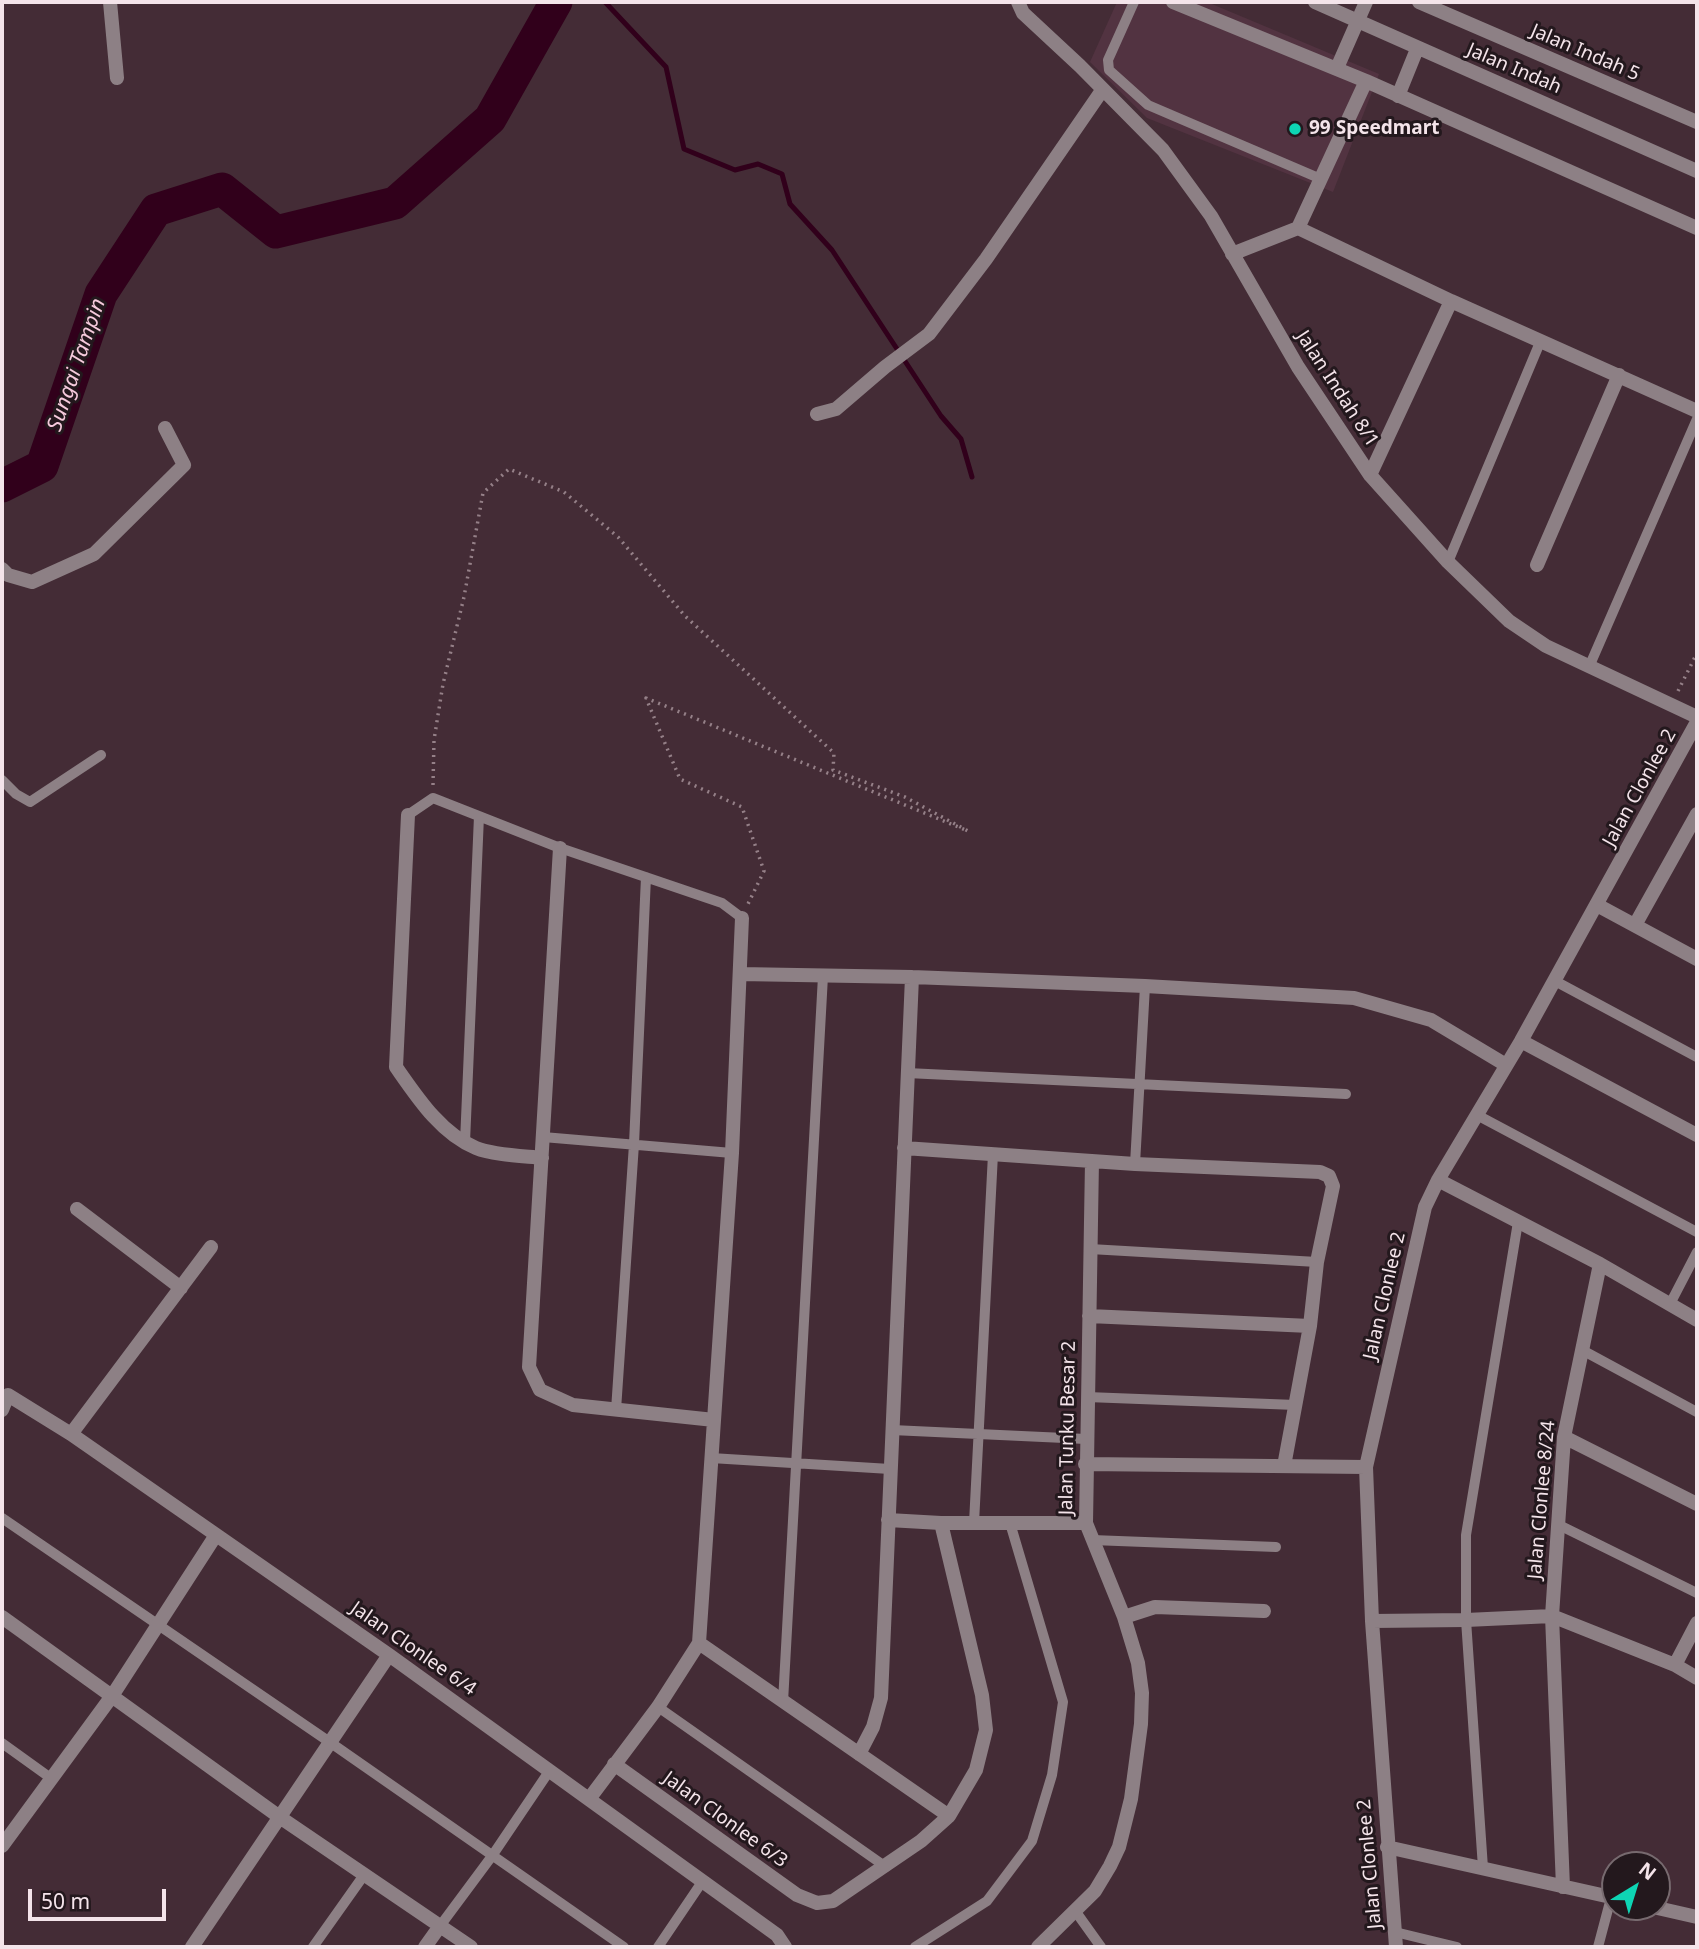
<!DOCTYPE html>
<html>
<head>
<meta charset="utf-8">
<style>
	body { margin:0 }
	#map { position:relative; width:1699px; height:1949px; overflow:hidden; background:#442c36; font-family:"Noto Sans",sans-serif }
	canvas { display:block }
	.frame { position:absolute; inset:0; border:4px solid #f4e4ea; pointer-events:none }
	.north { position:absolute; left:1601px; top:1851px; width:70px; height:70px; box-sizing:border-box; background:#23181d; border:2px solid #776a6f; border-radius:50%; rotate:38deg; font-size:19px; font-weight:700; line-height:28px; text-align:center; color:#f4e4ea }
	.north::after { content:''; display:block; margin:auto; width:24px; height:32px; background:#0ed5b4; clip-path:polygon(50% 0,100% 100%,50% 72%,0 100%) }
	.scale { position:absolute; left:28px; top:1889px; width:138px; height:32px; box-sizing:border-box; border:4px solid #f4e4ea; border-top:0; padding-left:9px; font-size:21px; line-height:24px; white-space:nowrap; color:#f4e4ea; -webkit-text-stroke:5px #23181d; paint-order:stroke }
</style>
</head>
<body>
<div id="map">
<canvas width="1699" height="1949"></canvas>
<div class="frame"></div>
<div class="north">N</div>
<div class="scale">50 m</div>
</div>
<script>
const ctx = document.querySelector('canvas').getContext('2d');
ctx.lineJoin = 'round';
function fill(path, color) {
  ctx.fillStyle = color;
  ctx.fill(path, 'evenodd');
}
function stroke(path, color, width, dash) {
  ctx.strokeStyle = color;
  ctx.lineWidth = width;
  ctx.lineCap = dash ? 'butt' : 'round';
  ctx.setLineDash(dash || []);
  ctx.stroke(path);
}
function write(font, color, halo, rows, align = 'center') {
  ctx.font = font + ' "Noto Sans",sans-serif';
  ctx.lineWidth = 6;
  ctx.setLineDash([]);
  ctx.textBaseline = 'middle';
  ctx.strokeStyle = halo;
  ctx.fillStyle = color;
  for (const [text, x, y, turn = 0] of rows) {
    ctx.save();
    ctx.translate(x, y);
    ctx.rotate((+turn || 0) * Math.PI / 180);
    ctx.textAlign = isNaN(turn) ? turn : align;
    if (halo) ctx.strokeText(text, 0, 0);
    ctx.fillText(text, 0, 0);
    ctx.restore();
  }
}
fill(new Path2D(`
	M1117,2H1207L1379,74L1333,192L1147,118L1090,62Z`), '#523341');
stroke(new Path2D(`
	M605,2L666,67L684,149L735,170L758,164L782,174L790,204L832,250L941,416L961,439L972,477`), '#31001b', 5);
stroke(new Path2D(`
	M2,486L42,466L101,294L156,210L222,189L276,232L395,203L490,119L556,2`), '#31001b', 33);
stroke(new Path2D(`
	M1678,691L1697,653
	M433,785L434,740L443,684L464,597L483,493L509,469L564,492L618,537L685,616L834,753L833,770L905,797L968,831L646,698L680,779L742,807L764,871L747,906`), '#958088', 3.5, [2, 5]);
stroke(new Path2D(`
	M1134,2L1108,60L1109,70L1148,105L1321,179
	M1448,562L1541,340
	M1589,667L1697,419
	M2,780L16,794L30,802L101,755
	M408,815L433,798L560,848L722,903L742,918
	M1555,981L1697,1057
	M907,1073L1346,1094
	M1477,1115L1697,1232
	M543,1137L732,1153
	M465,1142L479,816
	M1135,1164L1145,986
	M1090,1249L1317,1262
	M1670,1304L1697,1252
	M1582,1350L1697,1412
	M1087,1397L1296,1405
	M616,1410L634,1144L646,877
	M892,1430L1086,1439
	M711,1458L890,1469
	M2,1518L331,1743L624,1947
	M974,1523L993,1154
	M1557,1524L1697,1593
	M1092,1540L1276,1547
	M783,1702L823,976
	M658,1707L886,1867
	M2,1743L52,1779
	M1483,1868L1466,1620V1535L1518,1222
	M1076,1912L1101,1947
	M440,1926L492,1856L550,1770
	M1395,1932L1457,1947
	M313,1947L364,1875
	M658,1947L702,1882
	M915,1947L987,1901L1032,1841L1052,1775L1063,1702L1010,1523
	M1598,1947L1611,1898`), '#8d8085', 10);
stroke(new Path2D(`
	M110,2L117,78
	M1018,2L1023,13L1080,66L1163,150L1211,216L1298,367L1370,475L1448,562L1509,621L1546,646L1697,717
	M1173,2L1366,81L1298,228L1232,254
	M1315,2L1697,171
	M1419,2L1697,122
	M1337,68L1366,2
	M1366,81L1697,228
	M1398,96L1417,49
	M1298,228L1451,301L1697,411
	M817,414L836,409L885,367L929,334L986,259L1103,89
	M1370,475L1451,301
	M1537,565L1619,375
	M2,569L8,575L32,582L94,554L184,465L165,428
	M408,815L396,1067C417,1097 441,1134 476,1148C493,1155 523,1156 542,1158
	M560,848L529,1367L540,1390L573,1405L714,1420
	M1597,905L1697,959
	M1635,925L1697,814
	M740,974L912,977L1145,986L1354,998L1431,1020L1506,1065
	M1521,1041L1697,1135
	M904,1148L1135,1164L1320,1172L1329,1176L1333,1186L1317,1262L1310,1326L1284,1466
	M1438,1180L1600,1264L1697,1320
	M77,1209L181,1288
	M1089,1316L1310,1326
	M2,1410L8,1395L71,1434L389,1655L777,1935L785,1947
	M71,1434L211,1247
	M1564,1437L1697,1504
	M1085,1464L1366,1467
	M888,1520L941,1523L982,1695L986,1730L976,1770L949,1816
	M941,1523H1086
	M2,1617L281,1818L471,1947
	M1124,1617L1155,1607L1264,1611
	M1372,1621L1466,1620L1552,1616L1564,1437L1600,1264
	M1675,1665L1697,1623
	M859,1754L873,1727L881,1698L912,977
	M614,1764L797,1895L817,1903L833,1901L921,1841L949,1816L699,1643
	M589,1799L658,1707L699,1643L732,1153L742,918
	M2,1846L112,1696L216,1535
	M1387,1847L1615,1898
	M1563,1887L1552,1616L1675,1665L1697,1678
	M1653,1907L1697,1917
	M192,1947L389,1655
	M425,1947L440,1926
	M1038,1947L1095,1891L1110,1866L1119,1847L1131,1799L1141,1724L1142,1693L1138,1663L1124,1617L1086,1523L1092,1161
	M1396,1947L1372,1621L1366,1467L1425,1207L1438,1180L1521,1041L1697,722`), '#8d8085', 14);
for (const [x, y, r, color] of [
	[1295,129,7,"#0ed5b4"]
]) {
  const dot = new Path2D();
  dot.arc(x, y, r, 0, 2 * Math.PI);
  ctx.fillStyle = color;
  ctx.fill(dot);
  stroke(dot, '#23181d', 2.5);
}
write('19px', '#f4e4ea', '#23181d', [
	["Jalan Indah 5",1585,53,23],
	["Jalan Indah",1514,69,23],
	["Jalan Indah 8/1",1337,389,57],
	["Jalan Clonlee 2",1640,788,-61],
	["Jalan Clonlee 2",1385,1296,-77],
	["Jalan Tunku Besar 2",1068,1428,-89],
	["Jalan Clonlee 8/24",1542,1500,-85],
	["Jalan Clonlee 6/4",413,1649,35],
	["Jalan Clonlee 6/3",725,1820,36],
	["Jalan Clonlee 2",1370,1864,-95]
]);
write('bold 19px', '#f4e4ea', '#23181d', [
	["99 Speedmart",1309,129]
], 'left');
write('italic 21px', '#f5cadc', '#23181d', [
	["Sungai Tampin",77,365,-71]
]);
</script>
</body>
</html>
